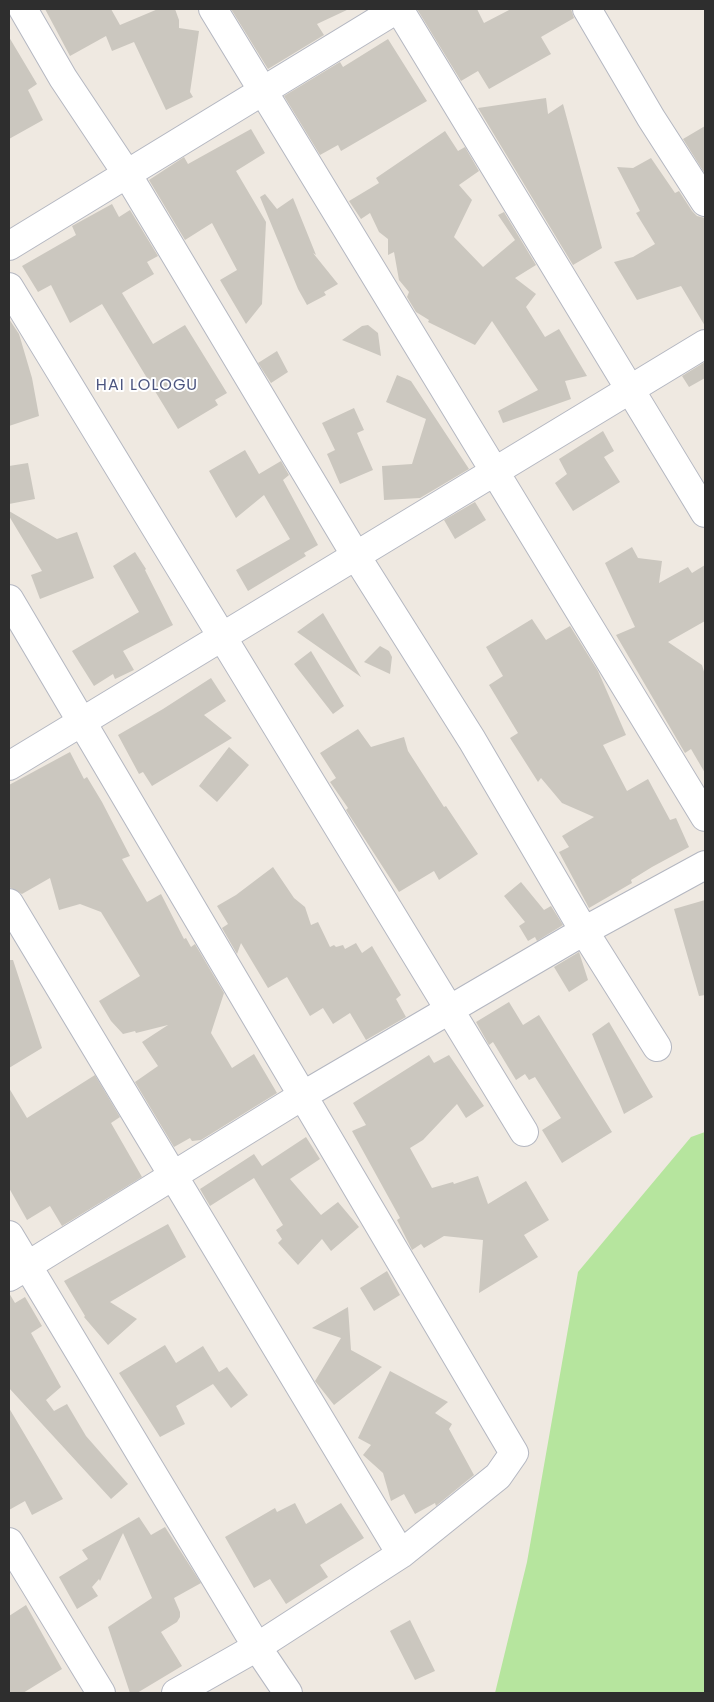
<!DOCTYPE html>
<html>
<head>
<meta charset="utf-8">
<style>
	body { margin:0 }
	#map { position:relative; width:714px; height:1702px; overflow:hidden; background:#efe9e1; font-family:Poppins,sans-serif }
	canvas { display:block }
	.frame { position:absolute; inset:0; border:10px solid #2e2e2e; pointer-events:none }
</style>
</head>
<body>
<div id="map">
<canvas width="714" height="1702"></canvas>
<div class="frame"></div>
</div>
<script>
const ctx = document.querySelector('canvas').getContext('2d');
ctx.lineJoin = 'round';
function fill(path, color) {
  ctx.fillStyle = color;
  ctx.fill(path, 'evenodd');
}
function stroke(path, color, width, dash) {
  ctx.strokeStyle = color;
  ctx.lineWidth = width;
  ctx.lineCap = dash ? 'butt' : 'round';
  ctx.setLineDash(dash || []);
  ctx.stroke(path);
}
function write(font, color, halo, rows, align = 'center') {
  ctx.font = font + ' Poppins,sans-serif';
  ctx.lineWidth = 4;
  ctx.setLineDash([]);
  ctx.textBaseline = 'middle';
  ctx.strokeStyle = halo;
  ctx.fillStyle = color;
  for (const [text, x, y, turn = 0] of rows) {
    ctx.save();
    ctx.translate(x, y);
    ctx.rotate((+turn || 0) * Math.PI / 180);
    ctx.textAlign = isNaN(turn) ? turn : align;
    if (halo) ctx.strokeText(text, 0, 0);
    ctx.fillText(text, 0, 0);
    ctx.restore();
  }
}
fill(new Path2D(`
	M705,1132V1693H495L527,1562L578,1272L691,1137Z`), '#b6e59e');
fill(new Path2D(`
	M45,9H111L120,25L158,9H175L179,20V28L199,31L190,92L193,97L166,110L134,42L112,51L106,36L70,56Z
	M231,9H349L317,24L324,35L268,69Z
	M417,9H477L484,23L511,9H571L574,18L541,37L551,54L489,89L478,71L461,81Z
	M9,37L37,84L28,90L43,120L9,139Z
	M388,39L427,101L341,151L338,145L320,155L284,96L340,62L343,67Z
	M546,98L548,114L563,104L602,248L573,265L478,108Z
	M705,126V174L683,139Z
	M251,129L265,153L236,171L266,222L262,304L246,324L220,280L237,270L212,223L185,240L149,180L184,157L188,164Z
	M445,131L458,151L465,147L479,171L459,185L472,200L454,237L483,267L515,240L498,215L504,212L536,265L515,278L536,294L526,307L545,337L559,329L587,376L565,381L571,399L503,423L498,411L538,390L492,321L475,345L428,322L429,320L416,312L407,297L409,292L399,280L394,252L388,255V239L379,232L370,213L361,219L349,201L379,183L376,178Z
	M651,158L675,193L679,191L692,211L697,216L705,218V326L681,286L637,300L614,262L633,257L655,244L636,213L640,211L617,167L633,168Z
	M265,194L277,209L293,198L316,255L313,253L338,284L324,292L326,295L307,305L298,289L260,197Z
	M112,204L119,217L130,210L158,256L147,262L154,274L122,293L153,344L185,325L227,393L215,400L218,405L178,429L102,304L70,323L51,285L38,292L22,266L76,235L72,226Z
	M9,319L19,334L32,378L39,416L9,426Z
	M368,325L378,333L381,356L342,340L362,326Z
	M277,351L288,372L271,383L258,363Z
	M705,362V378L689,387L682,376Z
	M397,375L411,381L469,469L420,498L384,500L382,466L412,464L426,419L386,402Z
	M354,408L364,430L357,433L373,470L340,484L327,454L335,450L322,423Z
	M603,431L614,451L604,457L620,482L573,511L555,483L567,474L559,459Z
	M245,450L259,474L281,461L289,475L283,480L318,545L304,553L306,556L248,591L236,570L290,539L264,495L236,518L209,471Z
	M28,463L35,499L9,504V466Z
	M475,502L486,520L455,539L444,520Z
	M9,511L57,539L77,532L94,578L40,599L31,575L42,571L9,516Z
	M632,547L638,558L662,561L659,583L688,567L692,573L705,565V621L668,642L702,665L705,675V773L691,749L685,753L616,635L635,627L605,563Z
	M135,552L146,569L145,570L173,625L123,651L134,670L115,679L113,674L94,686L72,651L139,612L113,566Z
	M323,613L361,677L297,632Z
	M532,619L546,640L570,626L598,671L626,735L603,745L627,791L648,779L670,820L676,818L689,847L652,867L631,880L632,883L589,908L559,852L569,847L562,836L594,817L562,803L541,778L538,782L510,738L518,733L489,685L503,676L486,647Z
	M380,646L389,651L392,657L390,674L364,662Z
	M311,651L344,706L333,714L294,664Z
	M211,678L226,701L204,715L232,738L152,786L143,772L139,774L118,735L163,709Z
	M358,729L371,747L404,737L408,751L444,807L446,806L478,854L439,880L434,871L399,892L346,810L348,808L330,782L336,778L320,753Z
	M229,747L249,765L217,802L199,786Z
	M70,752L84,779L87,777L102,802L130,856L122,859L147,902L161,894L184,939L186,938L191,947L195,944L224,993L211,1033L232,1068L254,1054L277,1093L201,1140L192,1141L190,1138L174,1147L135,1082L158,1066L142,1042L168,1025L136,1033L135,1031L123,1034L111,1021L99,1001L140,976L101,912L80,904L59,910L50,878L22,894L9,887V785Z
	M273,867L294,898L305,907L311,925L318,922L330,947L334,945L336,947L343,945L345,949L356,943L362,953L372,946L401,995L396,999L406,1017L366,1040L350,1013L333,1024L323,1008L310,1016L287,977L268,988L241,943L237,954L222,928L228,924L217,906L236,895Z
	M521,882L544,910L551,906L563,925L537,941L535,937L528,941L519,926L525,922L504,896Z
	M705,900V995L699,996L674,909Z
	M579,952L588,980L569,992L554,967Z
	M9,960H13L42,1048L9,1068Z
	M509,1002L523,1025L539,1015L612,1132L562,1163L542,1130L561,1118L535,1077L529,1080L525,1074L516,1080L493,1042L489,1045L476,1022Z
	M609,1022L653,1097L624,1114L592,1034Z
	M429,1055L434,1063L449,1055L484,1106L466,1118L457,1104L423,1140L410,1148L432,1188L453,1182L454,1184L478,1176L488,1204L526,1181L549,1220L524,1235L538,1257L479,1293L483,1240L444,1236L424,1248L421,1244L412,1250L397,1220L400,1218L352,1131L366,1125L353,1103Z
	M95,1075L120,1117L111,1123L142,1177L62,1226L50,1206L27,1220L9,1188V1088L27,1118Z
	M306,1137L320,1159L290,1179L321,1215L338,1202L359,1227L331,1251L322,1239L298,1265L278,1243L282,1239L276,1230L283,1225L254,1178L210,1206L200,1189L254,1154L262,1166Z
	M168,1224L186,1257L110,1302L137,1319L108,1345L84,1317L85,1316L64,1281Z
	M387,1271L400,1295L374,1311L360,1288Z
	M9,1293L15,1303L25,1297L42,1326L31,1333L61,1387L46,1400L54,1411L67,1404L86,1436L128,1484L111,1499L9,1388Z
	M348,1307L351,1350L382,1367L334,1405L315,1381L341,1338L312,1328Z
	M165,1345L176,1363L203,1346L219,1372L227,1367L248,1395L231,1408L213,1384L176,1406L185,1424L160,1437L119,1373Z
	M390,1371L448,1402L435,1413L452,1424L449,1429L474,1475L436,1506L435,1503L415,1514L404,1494L391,1501L383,1473L363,1455L371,1445L358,1438Z
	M9,1408L63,1499L32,1515L25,1501L9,1510Z
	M295,1503L306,1524L341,1503L364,1538L320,1565L328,1577L286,1604L270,1579L254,1588L225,1537L275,1508L277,1512Z
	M139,1517L151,1535L165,1527L201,1583L174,1598L180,1612V1617L177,1622L161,1632L182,1666L137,1693H130L108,1627L152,1598L123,1533L100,1581L99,1579L92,1587L98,1596L77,1609L59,1577L88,1559L82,1550Z
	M26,1605L62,1669L23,1693H9V1616Z
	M410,1620L435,1671L415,1680L390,1631Z`), '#cbc7bf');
const minor = new Path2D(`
	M23,9L63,78L127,174L356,556L472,740L584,931L657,1047
	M213,9L705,817
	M399,9L705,513
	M587,9L651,118L705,202
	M9,246L397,9
	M9,287L524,1132
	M9,599L514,1453L498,1476L401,1554L257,1647L176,1693
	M9,766L705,344
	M9,903L401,1554
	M9,1235L257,1647L288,1693
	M9,1277L302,1096L584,931L705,865
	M9,1542L101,1693`);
stroke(minor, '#b4b7c1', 30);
stroke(minor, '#fff', 28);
ctx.letterSpacing = '1px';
write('16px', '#4d5680', '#fff', [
	["HAI LOLOGU",147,386]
]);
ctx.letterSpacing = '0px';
</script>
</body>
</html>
